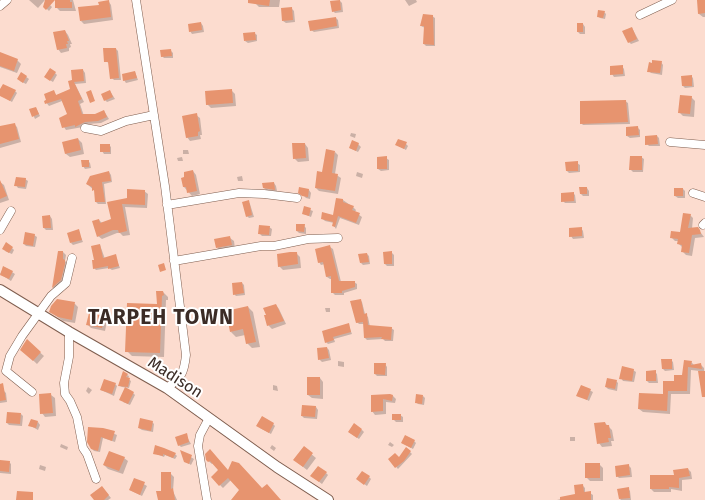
<!DOCTYPE html>
<html>
<head>
<meta charset="utf-8">
<style>
	body { margin:0 }
	canvas { display:block; background:#fcdccf }
</style>
</head>
<body>
<canvas width="705" height="500"></canvas>
<script>
const ctx = document.querySelector('canvas').getContext('2d');
ctx.lineJoin = 'round';
function fill(path, color) {
  ctx.fillStyle = color;
  ctx.fill(path, 'evenodd');
}
function stroke(path, color, width, dash) {
  ctx.strokeStyle = color;
  ctx.lineWidth = width;
  ctx.lineCap = dash ? 'butt' : 'round';
  ctx.setLineDash(dash || []);
  ctx.stroke(path);
}
function write(font, color, halo, rows, align = 'center') {
  ctx.font = font + ' "Fira Sans",sans-serif';
  ctx.lineWidth = 4;
  ctx.setLineDash([]);
  ctx.textBaseline = 'middle';
  ctx.strokeStyle = halo;
  ctx.fillStyle = color;
  for (const [text, x, y, turn = 0] of rows) {
    ctx.save();
    ctx.translate(x, y);
    ctx.rotate((+turn || 0) * Math.PI / 180);
    ctx.textAlign = isNaN(turn) ? turn : align;
    if (halo) ctx.strokeText(text, 0, 0);
    ctx.fillText(text, 0, 0);
    ctx.restore();
  }
}
fill(new Path2D(`
	M29,0H45L38,8Z
	M56,0H73L76,11H60L57,8Z
	M256,0H280L279,7H259L256,4Z
	M405,0H416L417,2L409,6Z
	M698,0H705V17H703L699,14Z
	M46,1L52,7L49,11L45,7Z
	M340,1L342,3L343,12L335,13L333,11Z
	M109,2L111,5L113,20L84,24L81,21L100,6Z
	M292,9L294,11L295,22L286,23L283,21Z
	M604,12L606,14L605,19L600,18L598,16Z
	M432,16L435,18V46H426L424,44L425,28L421,26Z
	M336,18L338,20L339,28L314,32L311,30Z
	M201,23L203,26L204,32L192,34L190,31Z
	M583,24L585,27V34H580L578,32Z
	M632,28L639,41L631,44L629,42Z
	M65,31L68,35L72,44H70L71,47L69,48V51L61,53L58,49Z
	M254,33L257,35V41L248,43L245,41Z
	M116,49L118,51L121,80H114L112,78L109,63L105,61Z
	M171,51L173,53V58H164L162,56Z
	M0,54L17,60L21,64L17,73L0,67Z
	M661,62L663,65L662,75L651,73L649,71Z
	M622,66L624,69L625,76L614,77L612,74Z
	M83,70L85,73L86,83L75,84L84,102L80,104L84,116L96,115L104,111L109,119L101,123L88,124L83,127L66,130L64,127L69,114L62,101L49,106L45,101L53,91L57,96L71,89L70,82Z
	M135,72L138,80L126,83L124,80Z
	M21,73L29,79L26,84L20,81Z
	M55,73L57,75L53,82L48,79Z
	M691,76L693,78L694,87L685,88L683,86Z
	M231,90L235,94L236,106L211,108L207,104Z
	M15,91L17,93L12,102L0,95V92Z
	M110,91L115,99L107,102L105,100Z
	M691,97L695,101L694,117L683,116L680,113Z
	M625,101L628,103L630,124L583,125L581,123Z
	M36,108L40,116L35,119L31,110Z
	M196,115L200,118L202,135H200L201,139L190,141L187,137Z
	M14,124L17,127L21,142L0,148V128Z
	M638,128L640,130V137L630,138L627,136Z
	M351,133L356,134L355,138L350,136Z
	M657,136L659,138L660,146H649L647,144Z
	M78,139L82,143L84,154L70,157L66,154L63,143Z
	M305,144L308,148L309,161L298,162L294,158Z
	M358,144L361,147L358,152L350,148Z
	M406,144L408,146L406,150L397,145Z
	M109,145L111,147V154H104L102,151Z
	M183,150H188L189,154H183Z
	M335,152L338,155L335,174L341,178L338,194L319,191L316,188Z
	M182,157L183,161H178L177,158Z
	M641,157L644,159L643,172H633L631,170Z
	M386,158L389,160V170L381,171L378,169Z
	M88,161L90,163L91,168L85,169L83,166Z
	M577,163L580,165V172L569,173L567,171Z
	M193,171L196,175L200,194L192,196L184,187Z
	M109,172L111,175L112,182L104,184L106,204H98L96,202V192L87,184Z
	M357,172L363,174L362,178L356,176Z
	M242,176L243,181H238L237,177Z
	M25,179L28,181L26,189L18,188L16,185Z
	M0,182L4,185L9,200L0,203Z
	M274,183L276,186L277,191L266,190L264,188Z
	M587,188L589,191V196H583L581,194Z
	M683,189L685,191V198H678L675,196Z
	M309,190L311,193L310,199L306,198L300,192Z
	M144,191L148,194L147,208L125,207L130,235L123,236L120,233H117L102,239L98,236L99,220L102,223L112,220L108,203L128,199Z
	M573,193L575,195L576,203H565L563,201Z
	M343,200L353,207L356,210L355,212L362,217L359,225L340,218L336,229L334,226V223L325,221L322,218L334,216Z
	M248,201L250,204L254,217L249,218L247,216Z
	M305,208L313,211L311,217L304,214Z
	M690,215L693,218L692,229H698L704,237L695,238L692,256L686,255L682,251L683,248L679,244V241H675L672,238L681,234Z
	M50,216L52,219L53,230H46L44,228Z
	M304,226L306,228V234L299,233L297,231Z
	M269,227L272,229L271,236H262L260,234Z
	M581,228L583,231L584,238L573,239L571,236Z
	M78,231L83,242L73,245L71,243Z
	M34,235L37,237L35,247L26,246L24,244Z
	M230,238L234,241L235,249L220,251L217,248Z
	M100,245L105,259L115,256L120,268L112,270L109,268L96,270L94,268Z
	M330,247L333,249L341,282H354L357,284V289L344,293V295H335L332,292V279H330L327,277L325,264L321,265L319,262Z
	M12,248L14,250L12,254L5,251Z
	M59,252H63L66,255L65,261L68,264L64,283L55,290L53,288Z
	M296,253L300,257L301,268L283,270L279,266Z
	M392,253L394,255V266H387L385,264Z
	M367,254L369,256L370,264L363,265L361,263Z
	M4,267L15,274L11,281L0,274Z
	M242,283L244,285L245,295L236,296L234,294Z
	M163,292L168,297V300H166L164,357L132,356L127,351L159,305Z
	M57,300L75,304L78,307L75,323L63,321L51,312Z
	M360,300L362,302L365,314L368,317L370,327L391,328L394,330L393,341H385L383,339L367,340L365,338L364,324H359L357,322Z
	M276,305L279,309L286,324L272,329L269,326L265,316Z
	M248,307L253,312L260,347L252,348L247,343L245,335L236,337L231,332Z
	M325,308H330V312H326Z
	M104,317L107,321L105,331L91,328L88,325Z
	M348,324L352,334L334,339L335,342L328,344L326,342Z
	M27,341L44,356L37,364L22,350Z
	M327,348L329,350L331,360L322,362L319,359Z
	M671,360L673,362L674,370L665,371L663,369Z
	M338,361L344,362V367L338,366Z
	M685,361L691,362L695,366L701,365L704,368L705,389L700,371L691,370L690,394H671L670,414L643,412L639,409L664,395L675,382L683,376Z
	M385,364L387,367V376H377L375,374Z
	M633,370L636,372L634,382L623,381L621,378Z
	M655,372L657,374L658,383H649L647,381Z
	M127,375L129,376L128,379L131,381L129,388L122,387L120,386Z
	M320,378L323,382V399L312,398L308,395Z
	M616,381L618,383L617,391L608,389L606,387Z
	M115,384L117,386L114,396L101,390Z
	M273,385L277,386L278,391L273,390Z
	M581,386L593,392L589,401L578,395Z
	M88,387L92,390L89,394L86,391Z
	M3,390L6,393L7,402L0,403V391Z
	M133,393L135,395L130,405L123,402Z
	M51,395L55,398L56,416L45,417L42,413Z
	M372,396H393L396,399L395,403L386,402V414L375,415L372,411Z
	M423,396L425,398L424,405L418,404L416,402Z
	M316,407L318,410L317,419L304,418L302,416Z
	M21,414L23,416L22,426L9,425L7,423Z
	M400,415L403,417V422H396L394,420Z
	M38,422L40,425L38,430L29,425Z
	M152,422L154,424L153,432L142,430L139,428Z
	M605,423L612,430L614,441H611L612,446L602,447L599,443Z
	M273,424L275,426L271,434L260,428Z
	M103,429L117,435L115,442L103,438L100,452L94,451L92,449Z
	M362,430L364,432L359,439L349,432Z
	M186,435L191,444L181,447L179,445Z
	M570,437H575V441H570Z
	M414,441L416,443L413,449L404,444Z
	M390,442L394,445L392,447L388,445Z
	M61,444L68,447L67,450L60,447Z
	M272,445L276,448L274,451L270,448Z
	M304,448L316,458L307,470L298,463Z
	M182,452L194,459L191,465L185,461Z
	M410,452L412,454L398,469L389,459H399Z
	M154,453L175,454L177,456L175,459L165,455L164,457Z
	M206,454L229,472L280,500H235L240,490L231,480L223,488L220,485V471L213,463L212,464L207,460Z
	M124,458L128,461L123,474L108,469L104,465Z
	M0,462H9L11,464V474L0,473Z
	M599,464L603,468V481H590L586,477Z
	M40,465L46,467L45,471L39,469Z
	M629,466L631,468L632,477L619,478L617,476Z
	M688,469L691,472L692,479L682,480V491L671,489V492H654L651,489Z
	M326,473L328,475L322,484L314,478Z
	M171,474L174,477L173,491L177,500H159Z
	M369,477L371,479L367,486L360,481Z
	M135,479L147,486L142,496L130,490Z
	M583,486L585,488V493H590L593,495V500H557L577,495Z
	M102,487L111,498L108,500H96Z
	M628,489L630,491L631,500H621L620,499Z`), '#0003');
fill(new Path2D(`
	M45,0H55L46,10L43,7Z
	M55,0H70V2H72V8H55Z
	M109,0L111,17L80,21L78,7L99,5L98,2Z
	M248,0H270L269,6L248,3Z
	M340,0L341,10L332,12L330,1Z
	M697,0H705V13L698,14Z
	M292,7L293,20L282,21L281,8Z
	M598,10L605,11L603,18L597,17Z
	M423,14L433,15L434,45L423,44L424,26H420Z
	M336,17L337,26L310,31L308,21Z
	M201,22L202,30L189,32L188,24Z
	M577,23H583V32H577Z
	M632,27L637,39L628,43L622,31Z
	M65,30L69,41H67L68,44H66L67,48L57,50L53,32Z
	M255,32L256,40L244,41L243,33Z
	M103,48H116L119,78L110,79L108,62H104Z
	M171,49L172,56L161,57L160,50Z
	M0,52L18,59L14,71L0,66Z
	M652,60L662,61L660,73L647,72L649,62L652,63Z
	M623,65V74L610,75V66Z
	M50,68L56,72L50,81L44,77Z
	M83,69L84,81L74,82L82,99L78,101L82,114H95L104,110L107,117L98,121L85,122L75,127V125L62,128L59,118L67,114L61,99L45,104L44,101L46,100L44,94L54,90L56,95L70,89L68,81L72,80L71,70Z
	M135,71L137,78L123,81L122,74Z
	M21,72L27,76L23,83L17,79Z
	M692,75V86H682L681,76Z
	M3,84L16,90L10,101L0,96V89Z
	M232,89L233,103L206,105L205,91Z
	M91,90L95,101L90,103L86,92Z
	M110,90L113,97L104,101L101,94Z
	M680,95L692,96L690,114L678,113Z
	M626,100L628,122L580,124V101Z
	M36,107L39,114L32,117L29,109Z
	M197,113L200,131L198,132V136L186,138L182,116Z
	M15,123L19,139L0,144V126Z
	M638,126L639,135L626,136V127Z
	M657,135L658,144L645,145V136Z
	M78,138L81,150L65,154L62,142Z
	M398,139L407,142L404,149L395,145Z
	M352,140L359,143L356,151L349,148Z
	M292,143H305L306,158L293,159Z
	M100,144H110V152H100Z
	M326,149L335,151L332,173L338,174L335,191L315,188L317,171L322,172Z
	M387,156V169H377V157Z
	M630,156H642V170H629Z
	M81,160H89V167H82Z
	M578,161V171H566L565,162Z
	M193,170L197,191L187,193L186,187H183L181,178L184,177V172Z
	M109,171L111,181L102,182L105,202H95L94,190L92,191V187L86,184L90,176Z
	M16,177L26,178L25,187L14,186Z
	M0,180L7,196L0,199Z
	M274,182L275,190L263,188L262,183Z
	M299,187L309,189L308,197L302,196L298,193Z
	M579,187H587V194H580Z
	M674,188H683V196H674Z
	M127,189L145,190V205L122,204L127,231L119,233L118,230H113L97,237L92,221L99,219L100,223L111,219L107,202L127,198Z
	M574,192V201L561,202V193Z
	M336,198L343,199V202L354,206L352,210L360,213L356,223L338,216L335,227L332,226L333,222L321,219L322,212L333,215Z
	M249,200L252,215L246,217L242,202Z
	M304,206L311,208L309,216L302,214Z
	M683,213L691,214L688,228L698,227L700,230L701,234L692,235L689,253L681,252L682,245L677,244L678,239L670,238L671,231L680,232Z
	M50,215L51,228H43L42,216Z
	M296,224H305L304,232L296,231Z
	M259,225L270,226L269,235L258,234Z
	M582,227V236L569,237V228Z
	M79,229L82,240L70,243L67,233Z
	M25,232L35,234L33,246L23,244Z
	M230,236L232,245L216,248L214,239Z
	M6,242L13,247L9,253L2,249Z
	M100,244L103,258L116,254L119,266L108,269V266L93,269L92,260H94L91,246Z
	M330,245L339,281H355V287L342,291V293H331V276L326,277L323,262L318,263L315,249Z
	M58,251H63V259L65,260V264L61,280L52,288Z
	M392,251V264H384L383,252Z
	M290,252H297L298,264L278,267L277,254Z
	M367,253L369,262L360,263L358,254Z
	M164,263L166,270L160,272L158,265Z
	M3,266L13,271L9,279L0,275Z
	M242,282L244,293L233,295L232,283Z
	M156,291H163L164,295L162,296L160,353L125,352L127,303L157,304Z
	M57,299L75,302L72,320L58,317L49,312L51,306Z
	M361,299L364,314L367,313L368,325L392,327L391,340L381,339L382,337L364,338L363,322L356,323L350,301Z
	M276,304L284,321L267,326L264,315H266L263,308Z
	M248,306L256,342L246,344L243,329L230,332L226,311Z
	M89,313L104,316L102,328L86,325Z
	M349,323L351,332L333,337L334,340L325,343L322,331Z
	M27,339L41,352L33,361L20,350Z
	M327,347L329,358L318,360L317,348Z
	M661,359H672V369H662Z
	M684,360L692,361L691,365L701,363L702,369L688,367L687,391H668L667,411L638,409L639,393L663,394V381H674V375H682Z
	M374,363H386L385,375L374,374Z
	M622,366L634,369L632,381L619,379Z
	M656,370V381H646V371Z
	M123,371L128,374L126,377L130,378L128,387L118,386Z
	M698,371H705V397H702Z
	M307,377H320V395H307Z
	M607,378L617,380L615,389L605,387Z
	M104,379L116,383L112,394L100,390Z
	M3,383L6,400L0,401V384Z
	M581,385L591,389L587,400L576,396Z
	M125,387L134,392L128,404L119,400Z
	M51,393L53,413L40,414L39,394Z
	M416,394L423,395L422,404L415,403Z
	M371,395L390,394L393,395L392,401L383,399V411L371,412Z
	M302,405L316,406L315,417L301,416Z
	M7,412L21,413L20,424L6,423Z
	M392,414H401V420H392Z
	M262,416L274,423L269,433L256,426Z
	M140,418L153,421L151,431L138,428Z
	M31,419L38,421L36,428L28,426Z
	M605,422L606,425H609L611,438H608L609,442L597,444L594,423Z
	M354,423L362,429L357,438L348,432Z
	M88,427L103,428L115,431L112,441L101,437L98,451L91,449L87,442Z
	M187,433L189,442L178,446L175,437Z
	M405,435L415,440L411,448L401,443Z
	M155,445L164,448L176,453L173,458L163,454V456L153,454Z
	M304,446L313,453L303,467L293,460Z
	M406,447L411,451L404,461L395,468L388,459L395,453L399,457Z
	M210,449L228,470L232,461L239,463L262,488L267,484L281,500H231L239,490L228,478L219,486L211,477L218,470L210,461L208,462L206,460L205,454Z
	M180,450L192,455L189,464L184,462Z
	M109,451L125,457L119,471L103,465Z
	M0,460L10,461L9,472L0,471Z
	M585,463H600V478H585Z
	M629,464L630,475L616,477L615,466Z
	M318,466L327,472L319,482L310,476Z
	M688,468L690,476L679,478V488L669,487V489H650V475H674L673,470Z
	M362,471L370,476L364,485L356,479Z
	M161,472H171V489L173,488L175,500H158L156,491H161Z
	M134,478L145,482L140,495L129,490Z
	M583,484L584,492L591,491V500H560V497L575,494L574,485Z
	M102,486L109,495L104,500H94L90,495Z
	M629,487L630,498L619,499L617,489Z
	M17,491L33,492V500H16Z`), '#e7946f');
const minor = new Path2D(`
	M136,0L165,186L186,355C184,373 182,377 167,388
	M0,6L7,0
	M640,15L672,0
	M85,128L101,131L126,121L154,115
	M670,142L705,145
	M693,193L705,197
	M167,205L239,193L264,194L297,198
	M703,225L705,223
	M0,230L11,211
	M174,261L261,246H274L308,239L338,238
	M69,332V357L64,383L65,394L70,401L77,417L83,448L87,454L96,479
	M32,392L6,371L10,356L22,336L51,296L66,283L72,258
	M207,500L198,446L200,435L209,418`);
const tertiary = new Path2D(`
	M0,290L69,332L167,388L277,467L328,500`);
stroke(minor, '#7f5e4f', 9);
stroke(tertiary, '#7f5e4f', 12);
stroke(minor, '#fff', 8);
stroke(tertiary, '#fff', 10);
write('16px', '#3b2c26', '#fff', [
	["Madison",175,378,33]
]);
ctx.letterSpacing = '1px';
write('bold 21px', '#3b2c26', '#fff', [
	["TARPEH TOWN",161,318]
]);
ctx.letterSpacing = '0px';
</script>
</body>
</html>
